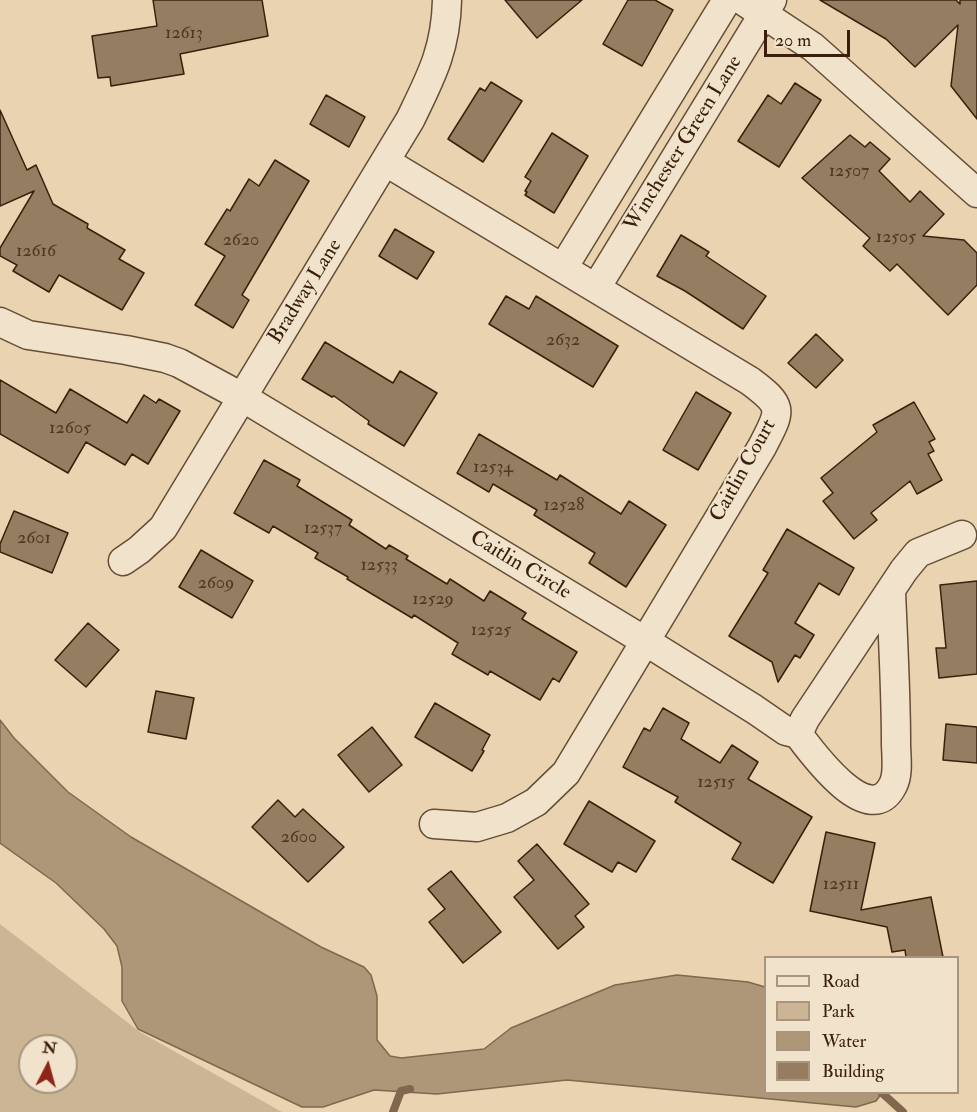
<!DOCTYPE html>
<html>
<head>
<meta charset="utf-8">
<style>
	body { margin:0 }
	#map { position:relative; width:977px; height:1112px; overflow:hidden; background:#e9d3b0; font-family:"IM FELL Double Pica",serif }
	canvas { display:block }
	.legend { position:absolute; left:764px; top:956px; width:195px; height:138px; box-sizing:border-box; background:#f1e2cc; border:2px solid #a8947f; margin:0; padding:8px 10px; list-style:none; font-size:18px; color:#3a200c }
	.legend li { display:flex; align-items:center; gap:12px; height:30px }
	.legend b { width:30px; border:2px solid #a8947f }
	.north { position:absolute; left:18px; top:1034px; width:60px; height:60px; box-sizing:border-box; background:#f1e2cc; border:2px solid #a8947f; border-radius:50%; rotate:6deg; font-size:16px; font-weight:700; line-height:24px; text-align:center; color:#3a200c }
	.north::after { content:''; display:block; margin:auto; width:21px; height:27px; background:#8f2418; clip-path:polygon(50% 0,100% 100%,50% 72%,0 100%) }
	.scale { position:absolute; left:764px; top:30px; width:86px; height:27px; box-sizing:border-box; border:3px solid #3a200c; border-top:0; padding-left:8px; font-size:18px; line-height:21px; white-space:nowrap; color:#3a200c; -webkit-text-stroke:4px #f1e2cc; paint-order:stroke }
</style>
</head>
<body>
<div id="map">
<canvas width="977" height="1112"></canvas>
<ul class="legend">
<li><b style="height:8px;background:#f1e2cc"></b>Road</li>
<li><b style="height:16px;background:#cbb594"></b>Park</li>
<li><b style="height:16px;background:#ae9678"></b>Water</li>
<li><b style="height:16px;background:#957d61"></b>Building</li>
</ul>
<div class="north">N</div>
<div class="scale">20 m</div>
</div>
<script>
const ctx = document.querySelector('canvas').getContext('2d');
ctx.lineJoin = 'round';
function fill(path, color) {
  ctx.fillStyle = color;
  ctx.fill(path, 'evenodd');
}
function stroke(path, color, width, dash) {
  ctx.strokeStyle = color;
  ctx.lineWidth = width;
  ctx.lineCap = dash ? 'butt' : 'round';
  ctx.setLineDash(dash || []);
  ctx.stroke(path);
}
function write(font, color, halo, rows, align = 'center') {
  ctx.font = font + ' "IM FELL Double Pica",serif';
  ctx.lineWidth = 4.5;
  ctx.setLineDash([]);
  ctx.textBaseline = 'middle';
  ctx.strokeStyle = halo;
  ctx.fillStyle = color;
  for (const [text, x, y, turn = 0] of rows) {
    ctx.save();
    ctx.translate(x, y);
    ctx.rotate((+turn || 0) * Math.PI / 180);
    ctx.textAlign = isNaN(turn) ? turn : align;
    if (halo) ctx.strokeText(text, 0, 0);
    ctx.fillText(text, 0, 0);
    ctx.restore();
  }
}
fill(new Path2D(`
	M0,924L140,1032L282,1112H0ZM30,1046H66V1082H30Z`), '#cbb594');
const water = new Path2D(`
	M0,720L14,738L68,792L131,837L321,947L364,967L371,975L377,996V1040L390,1056L401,1058L484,1049L511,1028L615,985L677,975L748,982L765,987L766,1092L882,1093L876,1101L856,1107L567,1080L437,1094L374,1090L323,1107H302L138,1029L122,1001V967L117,946L104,929L56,883L0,843Z`);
fill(water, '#ae9678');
stroke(water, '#80674d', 1.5);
stroke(new Path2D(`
	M881,1092L903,1112
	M393,1112L401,1091L410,1089`), '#80674d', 8);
const building = new Path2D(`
	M153,0H262L268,36L180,54L184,74L111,86L110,77L98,78L92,36L157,26Z
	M505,0H582L537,38Z
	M628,0H655L673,10L642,66L603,44Z
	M820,0H956L960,4V0H977V119L951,86L958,25L915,67L886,39Z
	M491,82L522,101L483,162L448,139L480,88L485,91Z
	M795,83L821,100L779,167L738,141L768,95L781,104Z
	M326,95L365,117L349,147L310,124Z
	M0,110L27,170L36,165L53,204L88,224L87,228L125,250L119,259L144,273L122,310L59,275L49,292L13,271L17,265L0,256V248L34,191L0,206Z
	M552,133L588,156L554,213L525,195L527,192L525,191L531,181L525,177Z
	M850,135L865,147L870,142L890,159L879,171L910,202L920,191L944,214L923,236L964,240L977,253V285L948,315L897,264L890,271L863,246L870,238L802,178Z
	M275,160L309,181L242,295L249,300L233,328L195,305L225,256L205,244L227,209L230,211L249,179L259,186Z
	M395,229L434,252L417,279L379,256Z
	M681,235L709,252L706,256L766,296L743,329L685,291L657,276Z
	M506,296L529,309L536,296L618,346L593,387L489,324Z
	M816,334L843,360L816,388L788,363Z
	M325,342L393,383L400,371L437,393L404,446L368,424L369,421L334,396L332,397L302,379Z
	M0,380L56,413L70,389L127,423L144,395L156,403L159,399L180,411L148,464L132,454L125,465L86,442L68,473L0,434Z
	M696,392L731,413L698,470L663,450Z
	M914,402L935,439L929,442L934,451L928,454L942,480L917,494L910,481L871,513L877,520L854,539L823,501L833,493L821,478L877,432L873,425Z
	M479,434L557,480L560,475L621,514L629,501L666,525L626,587L589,563L595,553L534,515L537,510L493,484L489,492L457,473Z
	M264,460L300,480L297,486L352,520L349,525L386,549L389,545L408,556L406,559L447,584L450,579L484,601L490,591L526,613L522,619L577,652L559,682L553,678L540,700L490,671L488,675L452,654L458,643L414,615L412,618L347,579L348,577L315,558L318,553L273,526L269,533L234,513Z
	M14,511L68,533L52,573L0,552V544Z
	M787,529L854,568L839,595L819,583L795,623L814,635L800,658L795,655L778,682L772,662L729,636L768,573L763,570Z
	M201,550L253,581L232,618L179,587Z
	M977,581V674L939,678L936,648H946L940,585Z
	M88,623L119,650L86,687L55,660Z
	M156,691L194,698L186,739L148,732Z
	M435,703L490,735L482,750L484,751L472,771L415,737Z
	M663,708L689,723L681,739L720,763L732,745L758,762L748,779L812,817L773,883L732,859L741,843L675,802L678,797L623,767L644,728L650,731Z
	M946,724L977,727V763L943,760Z
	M372,727L402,765L369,792L338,755Z
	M278,800L295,817L303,809L344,847L308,882L252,827Z
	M589,801L655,841L636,872L618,862L612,872L564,844Z
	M826,832L875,843L861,910L931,897L943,957H906L905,950L892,952L887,927L810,911Z
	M537,844L589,904L575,916L584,927L558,949L514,897L534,880L518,861Z
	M451,871L501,932L463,963L429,922L445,909L428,889Z`);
fill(building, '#957d61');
stroke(building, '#3a200c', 1.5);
const minor = new Path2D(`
	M742,0L813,47L977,193
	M386,162L750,381C785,407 781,410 762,447L566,773L536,802L507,818L477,827L434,824
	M563,268L727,0
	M596,288L772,0
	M0,322L28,335L126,350L165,358L179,363L242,397L645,641L754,709L786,731L798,734L805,719L904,570L918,553L962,535
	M123,561L139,550L163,528L410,120C431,77 446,49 447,0
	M798,734C813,754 870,832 893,785C899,774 896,755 896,743C896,693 893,642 891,591`);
stroke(minor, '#664d35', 31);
stroke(minor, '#f1e2cc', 28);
write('18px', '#513721', null, [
	["12613",184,34],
	["12507",849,172],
	["12505",896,238],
	["2620",241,241],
	["12616",36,252],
	["2632",563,341],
	["12605",70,429],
	["12534",493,468],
	["12528",564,506],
	["12537",323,529],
	["2601",34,539],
	["12533",379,566],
	["2609",216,584],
	["12529",433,600],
	["12525",491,631],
	["12515",716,783],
	["2600",299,838],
	["12511",841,885]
]);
write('21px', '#3a200c', '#f1e2cc', [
	["Winchester Green Lane",684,144,-58],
	["Bradway Lane",306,292,-58],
	["Caitlin Court",744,471,-61],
	["Caitlin Circle",520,566,31]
]);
</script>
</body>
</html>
